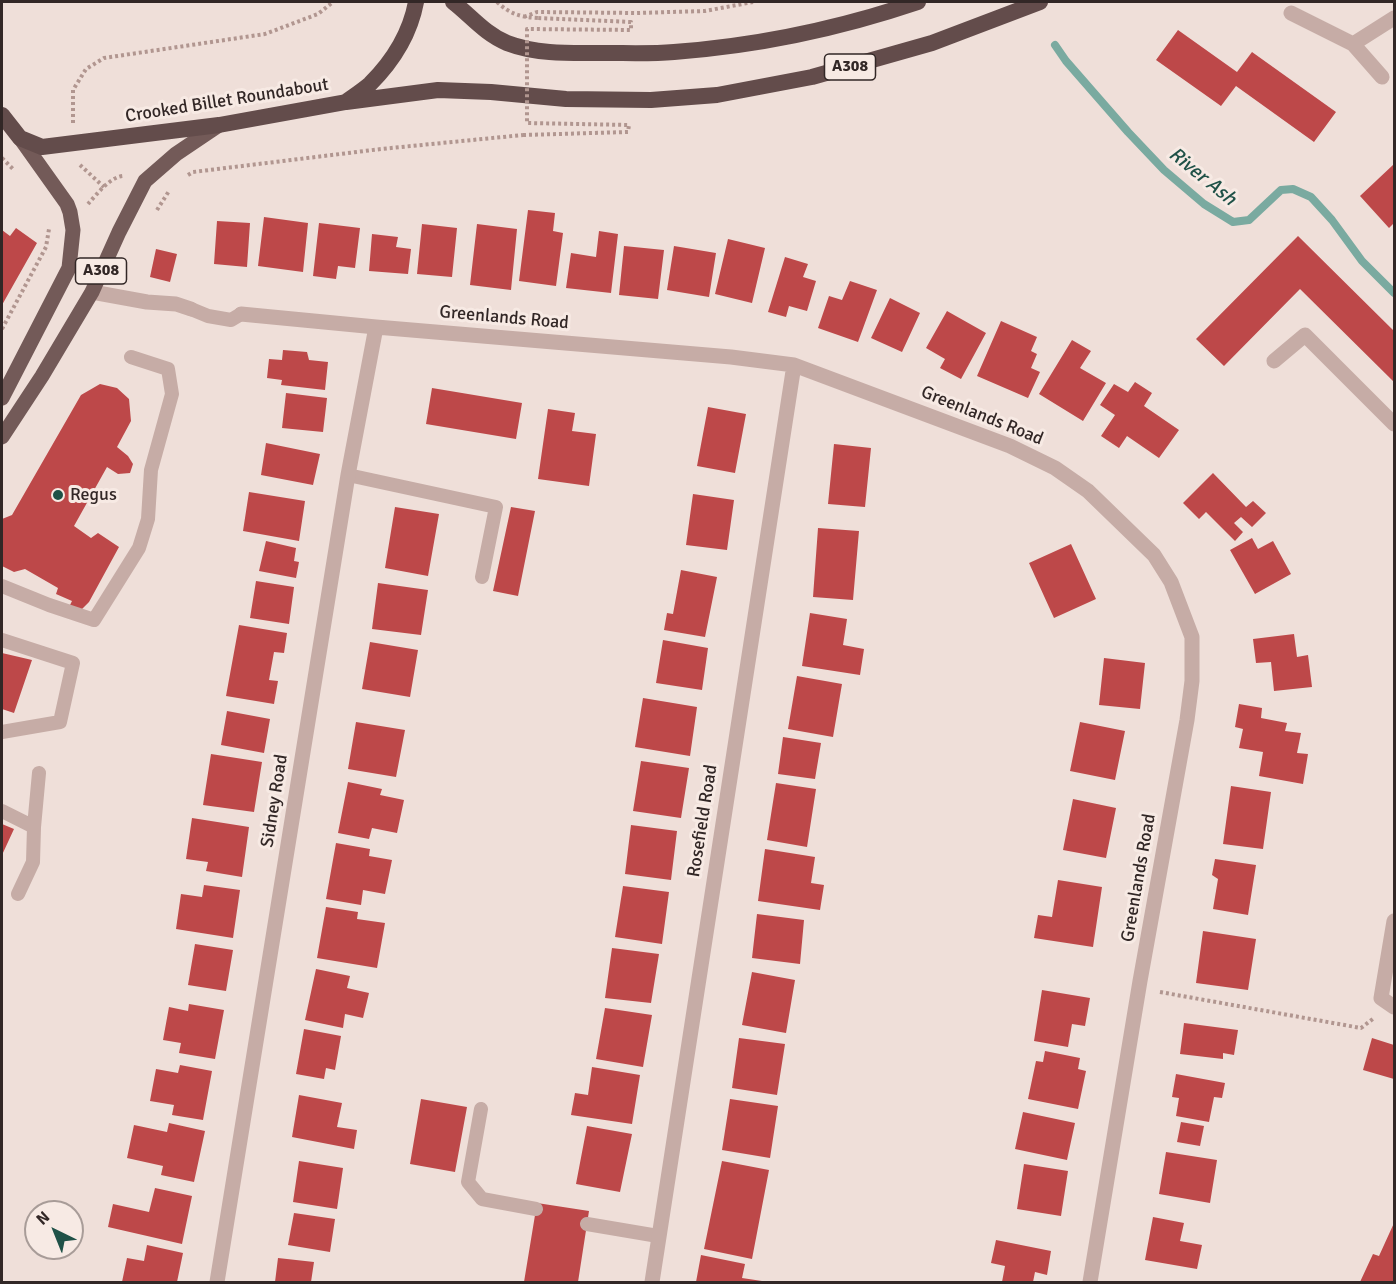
<!DOCTYPE html>
<html>
<head>
<meta charset="utf-8">
<style>
	body { margin:0 }
	#map { position:relative; width:1396px; height:1284px; overflow:hidden; background:#efdfd9; font-family:Signika,sans-serif }
	canvas { display:block }
	.frame { position:absolute; inset:0; border:3px solid #322726; pointer-events:none }
	.north { position:absolute; left:24px; top:1200px; width:60px; height:60px; box-sizing:border-box; background:#f7eae4; border:2px solid #a89c98; border-radius:50%; rotate:317deg; font-size:16px; font-weight:700; line-height:24px; text-align:center; color:#322726 }
	.north::after { content:''; display:block; margin:auto; width:21px; height:27px; background:#1f5147; clip-path:polygon(50% 0,100% 100%,50% 72%,0 100%) }
</style>
</head>
<body>
<div id="map">
<canvas width="1396" height="1284"></canvas>
<div class="frame"></div>
<div class="north">N</div>
</div>
<script>
const ctx = document.querySelector('canvas').getContext('2d');
ctx.lineJoin = 'round';
function stroke(path, color, width, dash) {
  ctx.strokeStyle = color;
  ctx.lineWidth = width;
  ctx.lineCap = dash ? 'butt' : 'round';
  ctx.setLineDash(dash || []);
  ctx.stroke(path);
}
function fill(path, color) {
  ctx.fillStyle = color;
  ctx.fill(path, 'evenodd');
}
function write(font, color, halo, rows, align = 'center') {
  ctx.font = font + ' Signika,sans-serif';
  ctx.lineWidth = 6;
  ctx.setLineDash([]);
  ctx.textBaseline = 'middle';
  ctx.strokeStyle = halo;
  ctx.fillStyle = color;
  for (const [text, x, y, turn = 0] of rows) {
    ctx.save();
    ctx.translate(x, y);
    ctx.rotate((+turn || 0) * Math.PI / 180);
    ctx.textAlign = isNaN(turn) ? turn : align;
    if (halo) ctx.strokeText(text, 0, 0);
    ctx.fillText(text, 0, 0);
    ctx.restore();
  }
}
stroke(new Path2D(`
	M1055,45L1066,61L1128,132L1164,170L1204,204L1233,222L1249,220L1281,190L1293,189L1311,197L1332,220L1362,261L1394,293`), '#7aaaa0', 8);
fill(new Path2D(`
	M1178,30L1237,72L1252,52L1336,112L1314,142L1236,86L1221,106L1156,60Z
	M1394,164V223L1389,228L1360,196Z
	M528,210L555,213L553,231L563,233L556,286L519,281Z
	M264,217L308,223L303,272L258,266Z
	M217,221L250,223L247,267L214,264Z
	M319,223L360,228L355,268L338,266L336,279L313,276Z
	M422,224L457,228L452,277L417,274Z
	M477,224L517,229L511,290L470,285Z
	M16,228L37,243L2,305V230L10,236Z
	M599,231L618,234L611,293L566,288L571,253L596,257Z
	M372,234L398,237L396,247L411,249L408,274L369,271Z
	M1298,236L1394,331V382L1300,289L1224,366L1196,339Z
	M728,239L765,248L752,303L715,294Z
	M624,246L664,250L658,299L619,295Z
	M674,246L716,253L709,297L667,290Z
	M156,249L177,254L170,282L150,277Z
	M785,257L808,264L803,277L816,281L807,311L789,306L786,317L768,312Z
	M850,281L877,290L858,342L818,328L829,296L842,300Z
	M890,298L920,313L902,352L871,338Z
	M947,311L986,333L961,379L940,368L945,359L926,348Z
	M1001,321L1037,337L1031,351L1037,354L1031,368L1040,372L1028,398L977,376Z
	M1072,340L1091,351L1080,368L1106,383L1083,421L1039,394Z
	M283,350L307,352L309,360L328,362L325,390L281,385L282,380L267,378L269,359L282,360Z
	M1135,382L1152,393L1144,406L1179,430L1159,458L1127,436L1119,448L1101,436L1115,415L1100,405L1114,384L1128,392Z
	M100,384L117,388L129,399L131,421L117,447L128,456L133,464L130,473L118,474L107,467L74,526L91,538L98,533L119,547L89,602L80,611L69,607L72,601L56,594L58,588L25,569L14,572L2,566V519L12,515L81,395Z
	M432,388L522,403L516,439L426,424Z
	M286,393L327,398L323,432L282,428Z
	M708,407L746,414L735,473L697,466Z
	M548,409L575,413L572,431L596,434L589,486L538,479Z
	M266,443L320,454L313,485L261,475Z
	M834,444L871,448L865,507L828,504Z
	M1213,473L1246,507L1253,501L1266,513L1252,527L1241,517L1234,523L1243,532L1235,541L1206,512L1199,519L1183,503Z
	M249,492L305,501L299,541L243,531Z
	M693,494L734,500L727,550L686,545Z
	M395,507L439,514L428,576L385,568Z
	M511,507L535,511L518,596L493,591Z
	M818,528L859,531L853,600L813,597Z
	M1252,538L1258,549L1273,541L1291,574L1255,594L1230,550Z
	M266,541L296,548L294,561L299,562L296,578L259,571Z
	M1071,544L1096,599L1054,618L1029,563Z
	M681,570L717,577L705,637L664,630L667,613L673,614Z
	M256,581L294,587L289,624L250,618Z
	M378,583L428,590L421,635L372,629Z
	M810,613L847,619L843,645L864,649L860,675L802,666Z
	M239,625L287,633L284,653L274,652L269,680L278,681L274,704L226,696Z
	M1294,634L1297,657L1308,655L1312,687L1274,691L1271,662L1256,663L1253,639Z
	M663,640L708,648L702,690L656,683Z
	M370,642L418,650L410,697L362,689Z
	M2,653L32,660L14,713L2,709Z
	M1104,658L1145,663L1140,709L1099,705Z
	M797,676L842,684L833,737L788,729Z
	M643,698L697,707L690,756L635,747Z
	M1239,704L1262,708L1261,718L1287,723L1285,731L1301,733L1297,753L1308,754L1303,784L1259,776L1263,752L1239,748L1243,729L1235,727Z
	M227,711L270,719L264,753L221,745Z
	M356,722L405,730L396,777L348,769Z
	M1080,722L1125,731L1115,780L1070,771Z
	M783,737L821,743L815,779L778,774Z
	M211,754L262,762L254,812L203,805Z
	M641,761L689,768L681,818L633,811Z
	M348,782L382,789L380,795L404,800L397,833L372,828L369,839L338,833Z
	M776,783L816,789L807,847L767,840Z
	M1231,786L1271,792L1263,849L1223,844Z
	M1073,799L1116,808L1106,858L1063,850Z
	M192,818L249,827L242,877L206,871L208,862L186,859Z
	M2,824L14,829L2,855Z
	M631,825L677,831L671,880L625,874Z
	M336,843L370,849L369,856L392,860L385,894L363,890L361,905L326,899Z
	M765,849L815,857L811,883L824,885L820,910L758,901Z
	M1215,859L1256,865L1248,915L1213,909L1218,879L1212,875Z
	M1058,880L1102,887L1093,947L1034,938L1038,915L1052,917Z
	M204,885L240,890L233,938L176,929L181,894L202,897Z
	M623,886L669,892L662,944L615,937Z
	M326,907L358,912L357,919L385,923L377,968L317,958Z
	M757,914L804,920L800,964L752,958Z
	M1203,931L1256,939L1248,990L1196,983Z
	M195,944L233,950L226,991L188,985Z
	M612,948L659,954L651,1003L605,998Z
	M316,969L350,976L347,988L369,993L363,1018L345,1014L343,1028L305,1020Z
	M752,972L795,980L786,1033L742,1025Z
	M1042,990L1090,998L1085,1026L1072,1024L1068,1047L1034,1041Z
	M189,1004L224,1010L215,1059L179,1053L181,1043L163,1040L169,1007L188,1011Z
	M605,1008L652,1015L643,1067L596,1059Z
	M1184,1023L1238,1030L1234,1055L1223,1053V1059L1180,1054Z
	M304,1029L341,1036L335,1070L326,1068L324,1079L296,1074Z
	M739,1038L785,1044L777,1095L732,1088Z
	M1372,1038L1394,1045V1079L1363,1070Z
	M1045,1051L1080,1058L1078,1069L1086,1071L1078,1109L1028,1099L1036,1061L1043,1062Z
	M180,1065L212,1071L203,1120L172,1115L174,1105L150,1101L156,1069L178,1073Z
	M592,1067L640,1075L632,1124L571,1115L575,1093L588,1095Z
	M1176,1074L1225,1083L1222,1098L1214,1097L1209,1122L1176,1116L1179,1098L1172,1097Z
	M299,1095L342,1103L337,1127L357,1130L354,1149L292,1137Z
	M421,1099L467,1107L455,1172L410,1164Z
	M730,1099L778,1106L770,1158L722,1150Z
	M1023,1112L1075,1123L1067,1160L1015,1149Z
	M1181,1122L1204,1126L1200,1146L1177,1142Z
	M169,1123L205,1131L194,1182L161,1175L163,1166L127,1158L134,1125L167,1132Z
	M587,1126L632,1134L620,1192L576,1184Z
	M1166,1152L1217,1160L1210,1203L1159,1194Z
	M299,1161L343,1168L337,1209L293,1202Z
	M722,1161L769,1170L752,1259L704,1249Z
	M1024,1164L1068,1171L1061,1216L1017,1209Z
	M155,1188L192,1196L182,1244L108,1227L113,1204L149,1212Z
	M537,1203L589,1211L578,1282H524Z
	M294,1213L335,1219L330,1252L288,1245Z
	M1153,1217L1184,1223L1180,1241L1202,1245L1197,1269L1145,1260Z
	M1394,1223V1282H1360L1373,1254L1379,1256Z
	M996,1240L1051,1251L1047,1275L1035,1272L1033,1282H1002L1005,1266L991,1263Z
	M147,1245L183,1253L177,1282H122L127,1258L144,1261Z
	M701,1255L745,1264L742,1278L762,1281V1282H696Z
	M278,1258L314,1262L311,1282H275Z`), '#bd4849');
stroke(new Path2D(`
	M497,2C510,14 520,17 538,18
	M524,17L537,12L637,13L705,11L753,2
	M73,123V90L86,69L104,58L265,34L318,14L333,2
	M2,158L14,170
	M80,165L104,187
	M188,175L193,172L381,149L523,135
	M88,204C97,194 110,177 123,176
	M157,210L169,191
	M2,329L46,247L49,229
	M1160,992L1361,1028L1374,1018`), '#b19690', 4, [3, 3]);
stroke(new Path2D(`
	M191,309L208,316L231,320L241,314
	M348,475L496,507L482,577
	M2,586L49,605L94,620L139,548L148,519L151,470L172,394L168,369L131,357
	M2,640L73,663L60,722L2,732
	M2,811L34,827L33,862L18,894
	M34,827L39,773
	M481,1109L468,1182L482,1199L536,1209
	M587,1224L658,1236`), '#c6aca6', 14);
stroke(new Path2D(`
	M1291,13L1353,44L1382,77
	M1353,44L1394,18
	M92,292L147,302L176,304L191,309
	M241,314L376,327L731,357L794,365L1010,446L1055,468L1088,491L1154,555L1171,582L1192,637V681L1187,720L1140,981L1090,1282
	M1274,361L1305,335L1394,424
	M1394,921L1381,998L1394,1007
	M217,1282L348,475L376,327
	M652,1282L794,365`), '#c6aca6', 15);
stroke(new Path2D(`
	M2,398L69,268L73,230L70,212L67,204L20,138
	M2,437L42,376L92,292L119,232L145,181L176,154L219,125`), '#735a58', 15);
stroke(new Path2D(`
	M453,2C471,16 485,34 507,43C538,55 573,53 606,53C628,53 651,54 674,52C756,46 841,28 918,2
	M347,101C354,96 363,90 370,84C393,61 410,34 416,2
	M2,115L20,138L42,147L219,125L346,102L438,90L491,92L566,99L651,100L717,95L812,77L932,43L1040,2`), '#634c4b', 16);
stroke(new Path2D(`
	M523,135L628,132L629,125L527,123V29L631,30V22L538,18`), '#b19690', 4, [3, 3]);
for (const [x, y, r, color] of [
	[58,495,6,"#1f5147"]
]) {
  const dot = new Path2D();
  dot.arc(x, y, r, 0, 2 * Math.PI);
  ctx.fillStyle = color;
  ctx.fill(dot);
  stroke(dot, '#f7eae4', 2);
}
for (const [x, y, w] of [
	[850,67,51],
	[101,271,51]
]) {
  const box = new Path2D();
  box.roundRect(x - w / 2, y - 13, w, 26, 4.5);
  ctx.fillStyle = '#f7eae4';
  ctx.fill(box);
  stroke(box, '#322726', 1.5);
}
write('bold 16px', '#322726', null, [
	["A308",850,67],
	["A308",101,271]
]);
write('18px', '#322726', '#f7eae4', [
	["Crooked Billet Roundabout",227,101,-9],
	["Greenlands Road",504,318,5],
	["Greenlands Road",982,416,22],
	["Sidney Road",275,801,-81],
	["Rosefield Road",703,821,-81],
	["Greenlands Road",1139,878,-80]
]);
write('18px', '#322726', '#f7eae4', [
	["Regus",70,495]
], 'left');
write('italic 20px', '#1f5147', '#f7eae4', [
	["River Ash",1202,177,39]
]);
</script>
</body>
</html>
